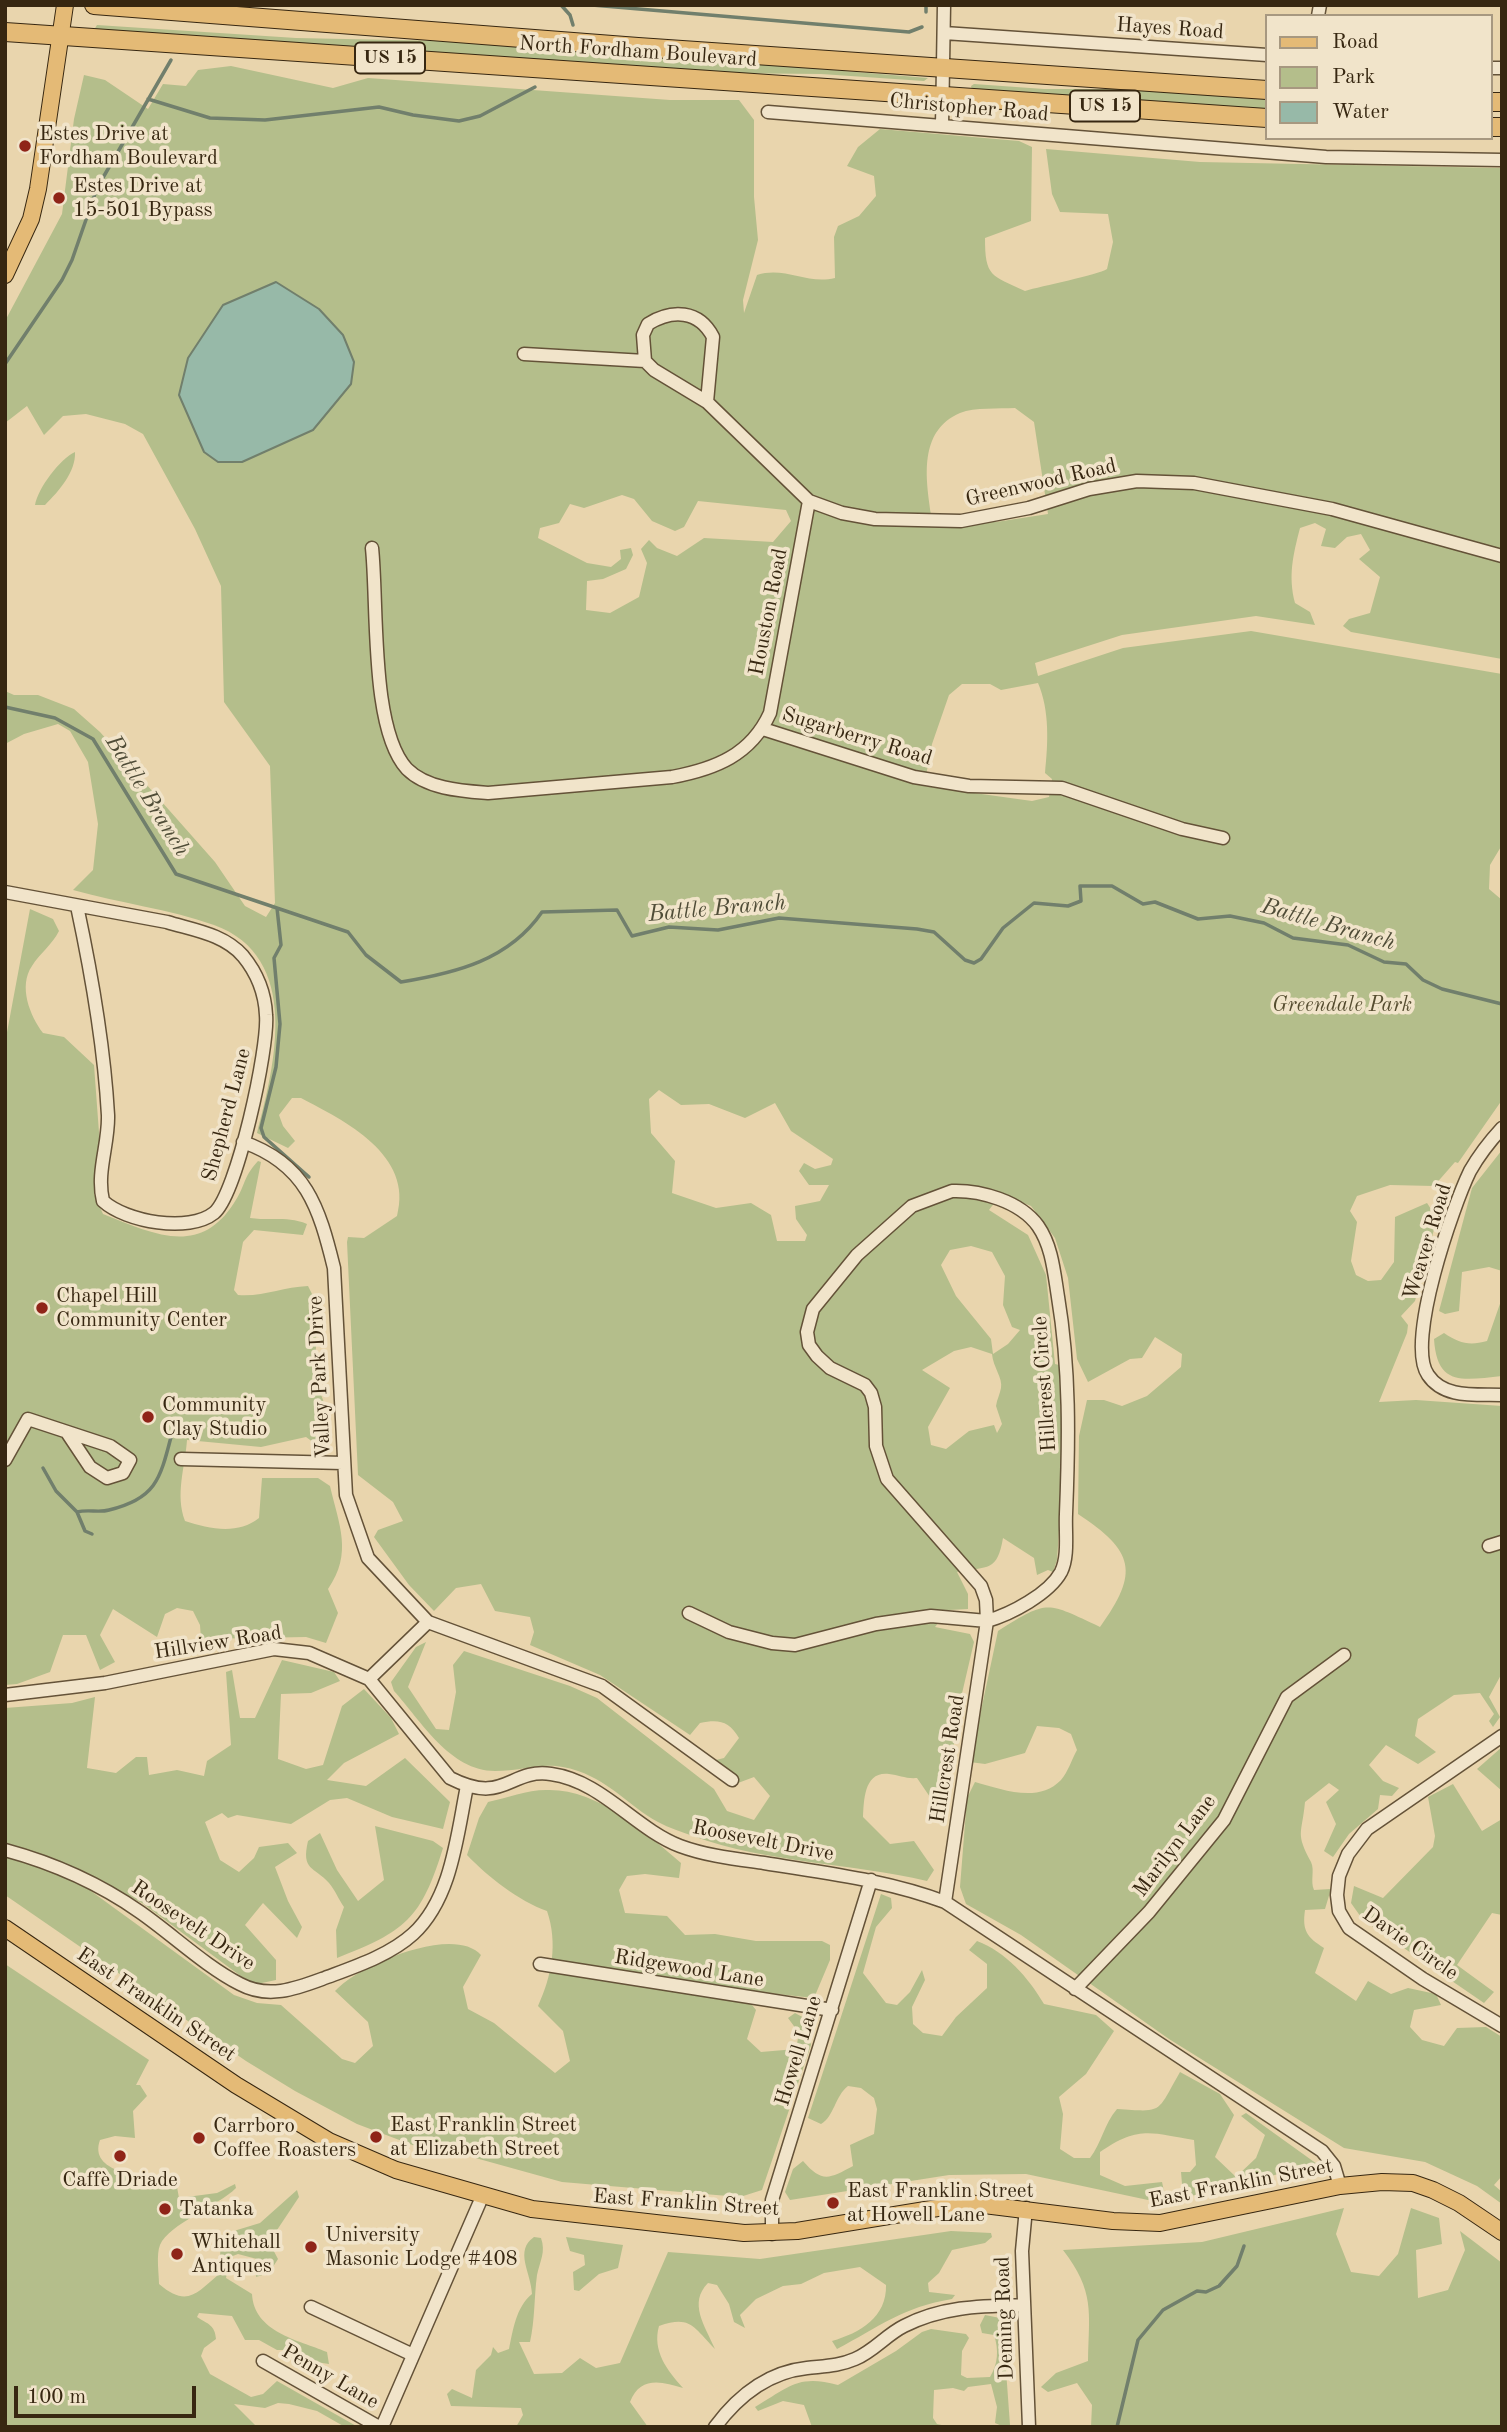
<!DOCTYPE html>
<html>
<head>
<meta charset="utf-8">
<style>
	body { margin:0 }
	#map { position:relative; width:1507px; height:2432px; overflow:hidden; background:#e9d5ad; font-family:"Old Standard TT",serif }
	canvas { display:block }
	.frame { position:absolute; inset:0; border:7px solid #372711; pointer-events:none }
	.legend { position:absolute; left:1265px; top:14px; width:228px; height:126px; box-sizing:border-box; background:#f1e4ca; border:2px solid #a79880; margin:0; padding:9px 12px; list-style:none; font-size:21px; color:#372711 }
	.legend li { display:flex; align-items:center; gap:14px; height:35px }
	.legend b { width:35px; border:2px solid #a79880 }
	.scale { position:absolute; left:14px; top:2386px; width:182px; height:32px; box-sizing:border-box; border:4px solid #372711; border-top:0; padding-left:9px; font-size:21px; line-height:24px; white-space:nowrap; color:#372711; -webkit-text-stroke:5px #f1e4ca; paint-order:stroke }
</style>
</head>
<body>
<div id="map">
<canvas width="1507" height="2432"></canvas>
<div class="frame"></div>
<ul class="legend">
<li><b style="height:9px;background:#e4ba76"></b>Road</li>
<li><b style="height:19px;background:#b4be8b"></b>Park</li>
<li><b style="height:19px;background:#97b9a8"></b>Water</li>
</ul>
<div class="scale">100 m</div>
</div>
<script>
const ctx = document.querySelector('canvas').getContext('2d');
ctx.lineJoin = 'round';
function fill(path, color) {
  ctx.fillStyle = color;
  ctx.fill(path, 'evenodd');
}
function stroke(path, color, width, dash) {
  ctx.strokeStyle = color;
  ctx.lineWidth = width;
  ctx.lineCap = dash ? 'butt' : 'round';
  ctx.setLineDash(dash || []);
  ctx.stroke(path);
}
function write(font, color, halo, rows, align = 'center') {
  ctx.font = font + ' "Old Standard TT",serif';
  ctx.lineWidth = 7;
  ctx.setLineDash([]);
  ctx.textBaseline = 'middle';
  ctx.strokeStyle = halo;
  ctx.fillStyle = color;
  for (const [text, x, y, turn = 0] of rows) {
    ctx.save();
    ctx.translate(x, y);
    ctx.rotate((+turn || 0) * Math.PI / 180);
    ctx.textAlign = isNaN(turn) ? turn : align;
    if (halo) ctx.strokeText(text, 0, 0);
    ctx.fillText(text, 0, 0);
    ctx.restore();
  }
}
fill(new Path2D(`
	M97,25L296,38L494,42L928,78L924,81L821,74L714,73L94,30Z
	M231,66L333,88L368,78L670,100H739L754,120V197L758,240L743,300L744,313L757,275C785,266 807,285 835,278L834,237L838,226L859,216L876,196L874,176L847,166L858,147L880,129L1019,141L1032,147L1031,221L985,238C985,277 991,275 1025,291C1041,286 1098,275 1107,269L1113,242L1108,214L1060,212L1052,194L1046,149L1200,162L1502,168V659L1351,632L1343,626L1349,619L1370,613L1380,577L1359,559L1370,550L1361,534L1347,537L1335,548L1321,546L1326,529L1315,523L1300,528C1293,555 1288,576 1295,603L1310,612L1315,625L1256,616L1122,635L1035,663L1038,676L1123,648L1251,631L1502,674V845L1490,865L1489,889L1502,900V1100L1458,1163L1455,1162L1434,1186L1390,1185L1357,1196L1350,1211L1357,1222L1351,1261L1356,1275L1368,1281L1381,1280L1394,1262L1395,1217L1427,1203L1437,1218L1415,1301L1401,1316L1408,1325L1407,1333L1379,1402L1416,1400L1502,1406V1673L1489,1697L1500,1717L1493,1727L1489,1721L1494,1714L1480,1693L1454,1695L1418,1719L1415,1736L1436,1752L1418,1764L1386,1745L1369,1765L1383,1781L1399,1788L1392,1796L1380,1795L1378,1809L1349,1834L1333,1857L1324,1851L1336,1824L1326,1802L1339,1790L1329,1783L1305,1802C1302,1835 1295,1832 1311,1862C1315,1870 1310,1881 1314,1890L1331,1889L1325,1909L1305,1910C1302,1931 1307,1937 1324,1948L1315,1973L1356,2001L1368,1981L1391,1994L1408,1988L1436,1994L1441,2005L1414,2010L1410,2027L1422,2040L1444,2046L1457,2028L1486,2027L1502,2037V2176L1494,2185L1502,2192V2204L1477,2186L1425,2162L1344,2148L1169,2039L1021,1935L966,1904L960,1887L967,1798L975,1782C1001,1789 1038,1804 1061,1780C1068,1772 1072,1759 1077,1750L1071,1734L1059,1728L1037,1726L1025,1753L985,1764L970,1762L998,1631C1049,1599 1046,1602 1100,1627C1140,1572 1134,1551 1078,1514L1079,1436L1087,1400H1104L1122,1406L1147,1396L1181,1367L1182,1354L1155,1337L1142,1358L1130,1359L1088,1382L1077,1359L1068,1278L1055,1238L1031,1206L1001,1194L989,1210L1028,1235L1046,1275L1055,1364L1059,1365L1063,1471L1057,1560L1053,1572L1048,1570L1037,1575L1034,1558L1003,1538C997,1572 989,1566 957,1572L968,1594V1609L949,1610L935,1627L970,1634L974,1642L960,1702L946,1798L930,1797L917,1778C906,1779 899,1775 889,1774C864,1771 864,1800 863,1817L890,1844L914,1841L934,1870L927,1881C851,1863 767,1863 693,1836C682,1832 669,1828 658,1822C629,1806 612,1783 578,1771C546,1759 526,1771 495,1771C450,1771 421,1721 394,1691L391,1682L416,1647L426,1642L408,1687L436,1729L449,1730L456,1692L453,1665L464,1651L570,1686L597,1698L714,1789L727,1811L754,1820L770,1796L754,1777L738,1783L735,1774L716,1760L724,1758L739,1738C729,1721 719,1719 700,1723L690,1735L600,1675L530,1645L534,1632L530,1617L495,1611L481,1584L456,1588L434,1611L409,1585L374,1537L378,1530L403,1521L393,1502L358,1475L347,1242L348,1237L364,1238L397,1216C414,1155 345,1121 301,1098H292L279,1115L283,1126L295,1141L288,1148L257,1133C275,1065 302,957 214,925C169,909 119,903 73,890L93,870L98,824L88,762L70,731L58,724L24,734L5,744V691L14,695H38L74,709L100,732L215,862L245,906L266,917L275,903L270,766L224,702L221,586L195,529L143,434L125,424L86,414L63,416L44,435L27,406L5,423V321L62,214L74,119L84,75L105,80L148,109L163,84L186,86L198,70ZM351,384L313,430L218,462ZM1015,408L1034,422L1048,514L996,522L931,514C926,479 918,431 960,413C975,407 999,409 1015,408ZM622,495L634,499L652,521L675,531L684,527L698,501L786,510L791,521L773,542L704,538L677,556L657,548L649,540L641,549L647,563L639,597L610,613L586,610L587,581L603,579L626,569L633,555L631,548L620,550L621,559L611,567L587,563L538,538L540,528L559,523L570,504L584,508ZM1038,683C1050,711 1048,744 1045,773L1052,779L1049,797L1032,801L924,786L932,744L949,695L962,684H990L1001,690ZM659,1090L681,1105L709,1104L745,1118L775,1103L791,1131L833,1159L831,1165L815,1169L804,1163L799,1171L809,1185H829L820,1201L795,1206L796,1219L807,1235L805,1241H777L771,1215L751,1203L716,1208L672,1193L675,1161L651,1133L649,1099ZM971,1246L992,1252L1005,1276L1003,1305L1012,1327L1020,1330L1008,1344L993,1354L991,1339L956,1296L941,1265L950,1250ZM971,1347L992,1354C993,1367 1003,1378 1001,1388C1000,1394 997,1399 996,1406L1002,1424L997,1433L994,1425L969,1431L946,1449L931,1445L928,1427L950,1388L922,1370L954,1351Z
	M974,84L1044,89H1140L1267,97V110L972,90L971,86Z
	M75,452C76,472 59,491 45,505H35C38,488 60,459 75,452Z
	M30,909L53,919L59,931C52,945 40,953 32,966C18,986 30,1016 43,1033L64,1037L94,1065L100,1146L94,1194L103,1214C152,1233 199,1258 234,1203C245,1187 243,1177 258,1161L261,1162L250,1218C271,1221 287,1216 307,1224L303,1235L254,1230L243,1242L234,1290L238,1295C263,1297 283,1287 308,1286L317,1304L315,1385C330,1404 326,1426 321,1448L306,1437L261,1447L187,1440C185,1468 175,1494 185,1521C209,1529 238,1535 259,1518L262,1478H318L330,1486C339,1525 353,1553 328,1589L338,1613L326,1643L306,1637L201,1639L200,1625L193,1611L177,1608L165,1614L157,1637L113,1609L100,1635L115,1662L100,1670L86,1635H63L50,1672L17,1684L5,1685V1043Z
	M1502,1150V1271L1489,1267L1462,1272L1459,1311L1445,1314L1439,1311L1472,1188Z
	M1502,1298V1376C1463,1380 1437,1387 1434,1339L1444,1333C1459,1343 1469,1346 1487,1341Z
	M282,1660L334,1672L340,1681L311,1693L281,1694L278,1759L306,1769L323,1765L342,1706L364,1689L391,1718L399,1734L344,1763L327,1780L366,1786L405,1758L450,1802L443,1829L392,1817L347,1798L330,1800L291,1824L237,1815L228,1818L222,1813L205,1822L220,1860L239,1872L254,1858L259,1847L288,1843L297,1853L275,1867L288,1901L302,1927L297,1938L263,1903L245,1925L276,1960V1980L257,1984L242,1977L142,1903L93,1879L84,1886L234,1995L257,2003L281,2005L342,2059L355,2063L373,2046L368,2022L335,1991C358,1965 454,1924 481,1955L463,1987L468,2009L494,2023L555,2073L570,2061L563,2031L538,2006C552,1976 558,1943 547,1911C519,1901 488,1877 467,1855L479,1818L488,1802C507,1798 527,1790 546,1790C597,1788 644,1831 681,1863L679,1878L645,1874L627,1876L619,1890L625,1913L667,1916L685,1935L715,1934L756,1941H822L830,1945V1960L814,1998L740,1990L756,2010L747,2039L761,2052L796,2049L799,2033L788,2018L795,2013L808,2020L811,2045L762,2190L740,2197L562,2182L443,2149L439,2155L357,2124L295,2091L246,2061L5,1895V1708L72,1703L95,1697L87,1768L116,1773L136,1757H147L149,1775L177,1770L204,1776L207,1761L231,1745L226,1672L232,1670L240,1718H255Z
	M1502,1747V1791L1477,1769Z
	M1453,1784L1482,1831L1502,1819V1915L1492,1913L1457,1965L1494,1992L1484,2003L1363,1920L1351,1903L1354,1886L1383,1898L1433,1847L1435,1836L1428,1797Z
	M375,1826L433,1841L443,1848C421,1919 406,1931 337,1958L336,1930L344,1907C339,1900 335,1890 329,1883C314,1866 301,1871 308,1841L320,1833L337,1870L358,1901L384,1880Z
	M881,1894L891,1898L892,1908L876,1927L863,1973L886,2003L897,2005L910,1992L922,1970L925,1980L912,2007L913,2024L923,2033L942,2036L956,2017L987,1988V1964L969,1950L977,1941C1006,1952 1028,1977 1044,2004L1096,2015L1114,2031L1086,2074L1059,2097L1063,2114L1060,2149L1074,2158H1090C1102,2142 1104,2124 1117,2109C1164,2112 1156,2114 1180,2072L1220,2094L1234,2115L1215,2157L1236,2177L1256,2158L1265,2135L1241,2116L1246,2113L1317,2164V2168L1290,2171L1198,2195L1183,2196L1181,2172H1190L1196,2165L1194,2140C1151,2133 1139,2125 1100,2152V2175L1125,2186L1162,2182L1164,2191L1148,2200L1026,2174L949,2175L790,2200L785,2192L793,2169L803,2161C822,2183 829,2179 853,2166L850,2145L874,2134L877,2109L874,2098L861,2088L848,2086C835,2096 834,2117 821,2124L808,2118Z
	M5,1964L149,2060L136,2085H140L147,2096L133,2111L135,2138L115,2136L100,2140C88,2173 142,2176 163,2180L168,2186L177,2187L179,2198L217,2193L235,2184L236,2188C218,2206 169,2224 160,2245C156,2255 159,2273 159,2284C187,2308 197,2293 219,2274L221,2240L237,2230L260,2223L297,2190L299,2197L269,2242L278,2259L269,2273L256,2277L257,2259L238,2254L230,2257L226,2278L252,2294C254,2332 298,2340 327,2352L329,2364L316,2362L291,2350H277L259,2340H245L232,2316L199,2313L197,2317C208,2324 215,2325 216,2339L204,2348L201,2356L210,2374L251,2397L263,2394L277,2381L358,2427H345L317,2411L289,2404L278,2403L265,2408L234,2404L257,2427H5Z
	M1344,2208L1336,2234L1351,2272L1379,2276L1398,2254L1411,2208L1439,2218L1442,2244L1416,2250L1418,2298L1448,2290L1465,2250L1460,2231L1502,2263V2427H1091L1092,2405L1077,2383L1048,2392L1041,2387L1056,2373L1088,2361C1089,2311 1095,2292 1063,2250L1202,2242Z
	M951,2231L991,2233L992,2237L985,2243L952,2250L939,2273L928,2283L929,2292L955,2295L952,2299C903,2307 879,2327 837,2349L832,2341C860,2333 887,2317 886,2285L860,2267L824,2273L801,2284L783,2286L756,2299L740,2315L745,2328L734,2322L729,2304L717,2285L708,2283C688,2303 705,2326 715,2349C693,2327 691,2315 659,2326C652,2351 667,2370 683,2388C661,2381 640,2376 630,2402L648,2427H516L523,2415L521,2408L451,2406L447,2394L452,2389L472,2398L476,2370L491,2355L493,2347L498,2353L509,2349C513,2330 516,2307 532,2294C531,2272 514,2251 534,2237L541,2238C546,2252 540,2261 537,2275C534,2298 535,2320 530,2342H519L534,2374L562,2373L580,2358L596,2368L620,2363L668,2252L760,2259Z
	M566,2237L623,2245L618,2268L599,2274L579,2291L574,2290L573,2272L585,2265L584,2255L570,2251Z
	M985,2315L1005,2319L1009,2335L1006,2370L1010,2425L1002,2426L995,2423L997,2407L991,2384L968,2387L964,2391L953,2388L934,2390L933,2418L937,2424L951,2427H812L804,2405L783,2401L758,2411L755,2407C789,2387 798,2374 838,2385L896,2351L922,2332L931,2329L966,2334L969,2338L962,2351L961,2375L967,2378L990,2377C998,2364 999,2350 994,2335L982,2333L980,2325Z`), '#b4be8b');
const water = new Path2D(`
	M276,282L319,309L343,335L354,362L351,384L313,430L242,462H218L204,452L179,395L188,358L223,305Z`);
fill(water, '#97b9a8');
stroke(water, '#717f6c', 2);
stroke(new Path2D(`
	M561,5L570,15L573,25
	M592,5L909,32L922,27
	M926,12V5
	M148,99L210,118L265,120L379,107L413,115L459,121L480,116L535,87
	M5,364L62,280L72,260L97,188L171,60
	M5,707L55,718L93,739L176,874L348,932L366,955L401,982C456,973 509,960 542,912L617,910L632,936L669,927L718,930L779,918L917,929L934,932L965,960L974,963L981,959L1003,928L1034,903L1068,906L1081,901L1080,886H1112L1143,904L1155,902L1198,919L1230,916L1264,923L1293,938L1348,945L1384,962L1406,964L1423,980L1442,989L1502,1004
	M277,908L281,945L274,958L280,1024L276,1067L261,1128L264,1137L309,1177
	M43,1468L56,1491L77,1512C88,1509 99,1513 109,1510C155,1499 160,1480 171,1437
	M77,1512L85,1531L92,1534
	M1117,2427L1138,2340L1163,2310L1197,2291L1206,2292L1219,2286L1237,2266L1244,2246`), '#717f6c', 3.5);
const minor = new Path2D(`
	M1318,16L1320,5
	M944,33L1267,55
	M1491,68H1502
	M768,112L1326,157L1502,160
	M942,126L944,5
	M524,354L645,361L654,370L707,402
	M645,361L643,335L648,324C672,309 699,310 713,337L707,402L809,501L842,513L875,519L961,521L1029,508L1089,489L1137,481L1194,483L1332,509L1502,556
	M372,548C378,604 370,729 407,769C427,789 462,791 488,793L672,777C715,769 751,755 770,713L809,501
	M763,729L914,777L969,786L1062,788L1182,829L1223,838
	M5,892L167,922C193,930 224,934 243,956C257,973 265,993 266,1015C269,1047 237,1194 214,1213C189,1233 126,1222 103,1201C96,1172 109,1144 108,1115C104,1044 92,976 77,906
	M1502,1128C1490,1141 1479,1155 1470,1171C1453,1206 1405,1343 1428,1375C1444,1399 1476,1394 1502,1395
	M243,1142C306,1164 319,1207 334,1268L346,1495L368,1558L428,1622L602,1686L732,1780
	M952,1191C980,1190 1020,1201 1038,1226C1052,1246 1054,1272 1058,1297C1070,1369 1069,1440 1066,1514C1065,1532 1069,1556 1061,1572C1049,1594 1011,1614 987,1621L986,1600L981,1586L887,1479L876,1446L875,1407L871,1393L865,1385L830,1368L817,1356L809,1345L807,1332L813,1309L857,1255L912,1206Z
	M181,1459L343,1463
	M5,1460L28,1419L110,1446L130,1460L123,1473L107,1478L90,1467L68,1434
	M1489,1546L1502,1542
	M689,1613L729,1632L772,1643L795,1645L876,1624L931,1616L987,1621L945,1902
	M369,1679L428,1622
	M5,1695L105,1683L274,1649L309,1653L369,1679L450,1778C505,1806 509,1768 551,1774C602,1781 634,1828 680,1846C707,1856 736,1859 764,1863C825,1873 887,1880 945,1902L1322,2151L1334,2166L1340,2186
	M1502,1736L1367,1829L1348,1854L1339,1876L1337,1895L1339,1911L1349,1928L1423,1979L1502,2026
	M5,1850C53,1863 100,1884 140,1912C173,1935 205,1966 240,1984C268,1999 295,1989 322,1979C351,1968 389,1956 413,1934C452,1898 457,1835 467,1786
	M540,1964L832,2010
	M1075,1989L1149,1912L1224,1820L1287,1697L1344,1655
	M1026,2208L1022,2251L1029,2427
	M772,2234V2200L871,1880
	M311,2307L413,2355
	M263,2361L379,2427
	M382,2427L482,2197
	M715,2427C738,2396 769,2372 807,2368C824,2366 839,2366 855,2359C874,2351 886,2335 904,2326C943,2306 981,2306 1024,2305`);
const major = new Path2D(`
	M5,275L31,219L38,189L65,5
	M5,1928L236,2085L329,2141L396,2170L532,2209L744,2233L797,2231L968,2203L1113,2221L1160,2223L1340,2186L1382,2182L1413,2183L1433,2190L1459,2203L1502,2232`);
const highway = new Path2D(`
	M94,5L638,47L1267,90
	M5,32L1267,118
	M1491,102H1502
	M1491,127H1502`);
stroke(minor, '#645238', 15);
stroke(major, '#372711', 18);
stroke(highway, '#372711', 20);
stroke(minor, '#f1e4ca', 12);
stroke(major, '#e4ba76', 16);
stroke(highway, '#e4ba76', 18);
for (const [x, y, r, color] of [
	[25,146,7,"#8f2418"],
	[59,198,7,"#8f2418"],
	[42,1308,7,"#8f2418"],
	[148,1417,7,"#8f2418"],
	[376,2137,7,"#8f2418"],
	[199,2138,7,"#8f2418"],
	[120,2156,7,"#8f2418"],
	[833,2203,7,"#8f2418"],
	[165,2209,7,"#8f2418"],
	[311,2247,7,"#8f2418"],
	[177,2254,7,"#8f2418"]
]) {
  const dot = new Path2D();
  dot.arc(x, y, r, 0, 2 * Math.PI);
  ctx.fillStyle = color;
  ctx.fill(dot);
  stroke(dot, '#f1e4ca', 2.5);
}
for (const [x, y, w] of [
	[390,58,70],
	[1105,106,70]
]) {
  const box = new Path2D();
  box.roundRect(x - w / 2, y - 15.5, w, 31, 5);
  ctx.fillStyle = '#f1e4ca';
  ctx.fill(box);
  stroke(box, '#372711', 2);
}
write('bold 19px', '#372711', null, [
	["US 15",390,58],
	["US 15",1105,106]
]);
write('21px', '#372711', '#f1e4ca', [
	["Hayes Road",1170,29,4],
	["North Fordham Boulevard",638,52,4],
	["Christopher Road",969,108,5],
	["Greenwood Road",1041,483,-13],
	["Houston Road",769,612,-79],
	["Sugarberry Road",857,737,17],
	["Shepherd Lane",227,1115,-75],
	["Weaver Road",1428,1242,-73],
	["Valley Park Drive",320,1377,-93],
	["Hillcrest Circle",1045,1384,-94],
	["Hillview Road",218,1643,-9],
	["Hillcrest Road",948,1759,-81],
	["Roosevelt Drive",763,1841,11],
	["Marilyn Lane",1175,1846,-53],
	["Roosevelt Drive",193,1926,34],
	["Davie Circle",1410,1944,35],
	["Ridgewood Lane",689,1969,9],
	["East Franklin Street",156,2005,34],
	["Howell Lane",799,2051,-73],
	["East Franklin Street",1241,2184,-11],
	["East Franklin Street",686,2203,4],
	["Deming Road",1005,2318,-92],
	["Penny Lane",330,2377,30]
]);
write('21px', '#372711', '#f1e4ca', [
	["Estes Drive at",39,134],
	["Fordham Boulevard",39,158],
	["Estes Drive at",73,186],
	["15-501 Bypass",73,210],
	["Chapel Hill",56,1296],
	["Community Center",56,1320],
	["Community",162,1405],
	["Clay Studio",162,1429],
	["East Franklin Street",390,2125],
	["at Elizabeth Street",390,2149],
	["Carrboro",213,2126],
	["Coffee Roasters",213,2150],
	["Caffè Driade",120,2180,"center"],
	["East Franklin Street",847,2191],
	["at Howell Lane",847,2215],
	["Tatanka",179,2209],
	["University",325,2235],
	["Masonic Lodge #408",325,2259],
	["Whitehall",191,2242],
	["Antiques",191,2266]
], 'left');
write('italic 21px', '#564d30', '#f1e4ca', [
	["Greendale Park",1342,1005]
]);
write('italic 23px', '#4f4c37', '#f1e4ca', [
	["Battle Branch",147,796,58],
	["Battle Branch",717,909,-5],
	["Battle Branch",1328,925,16]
]);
</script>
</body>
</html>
